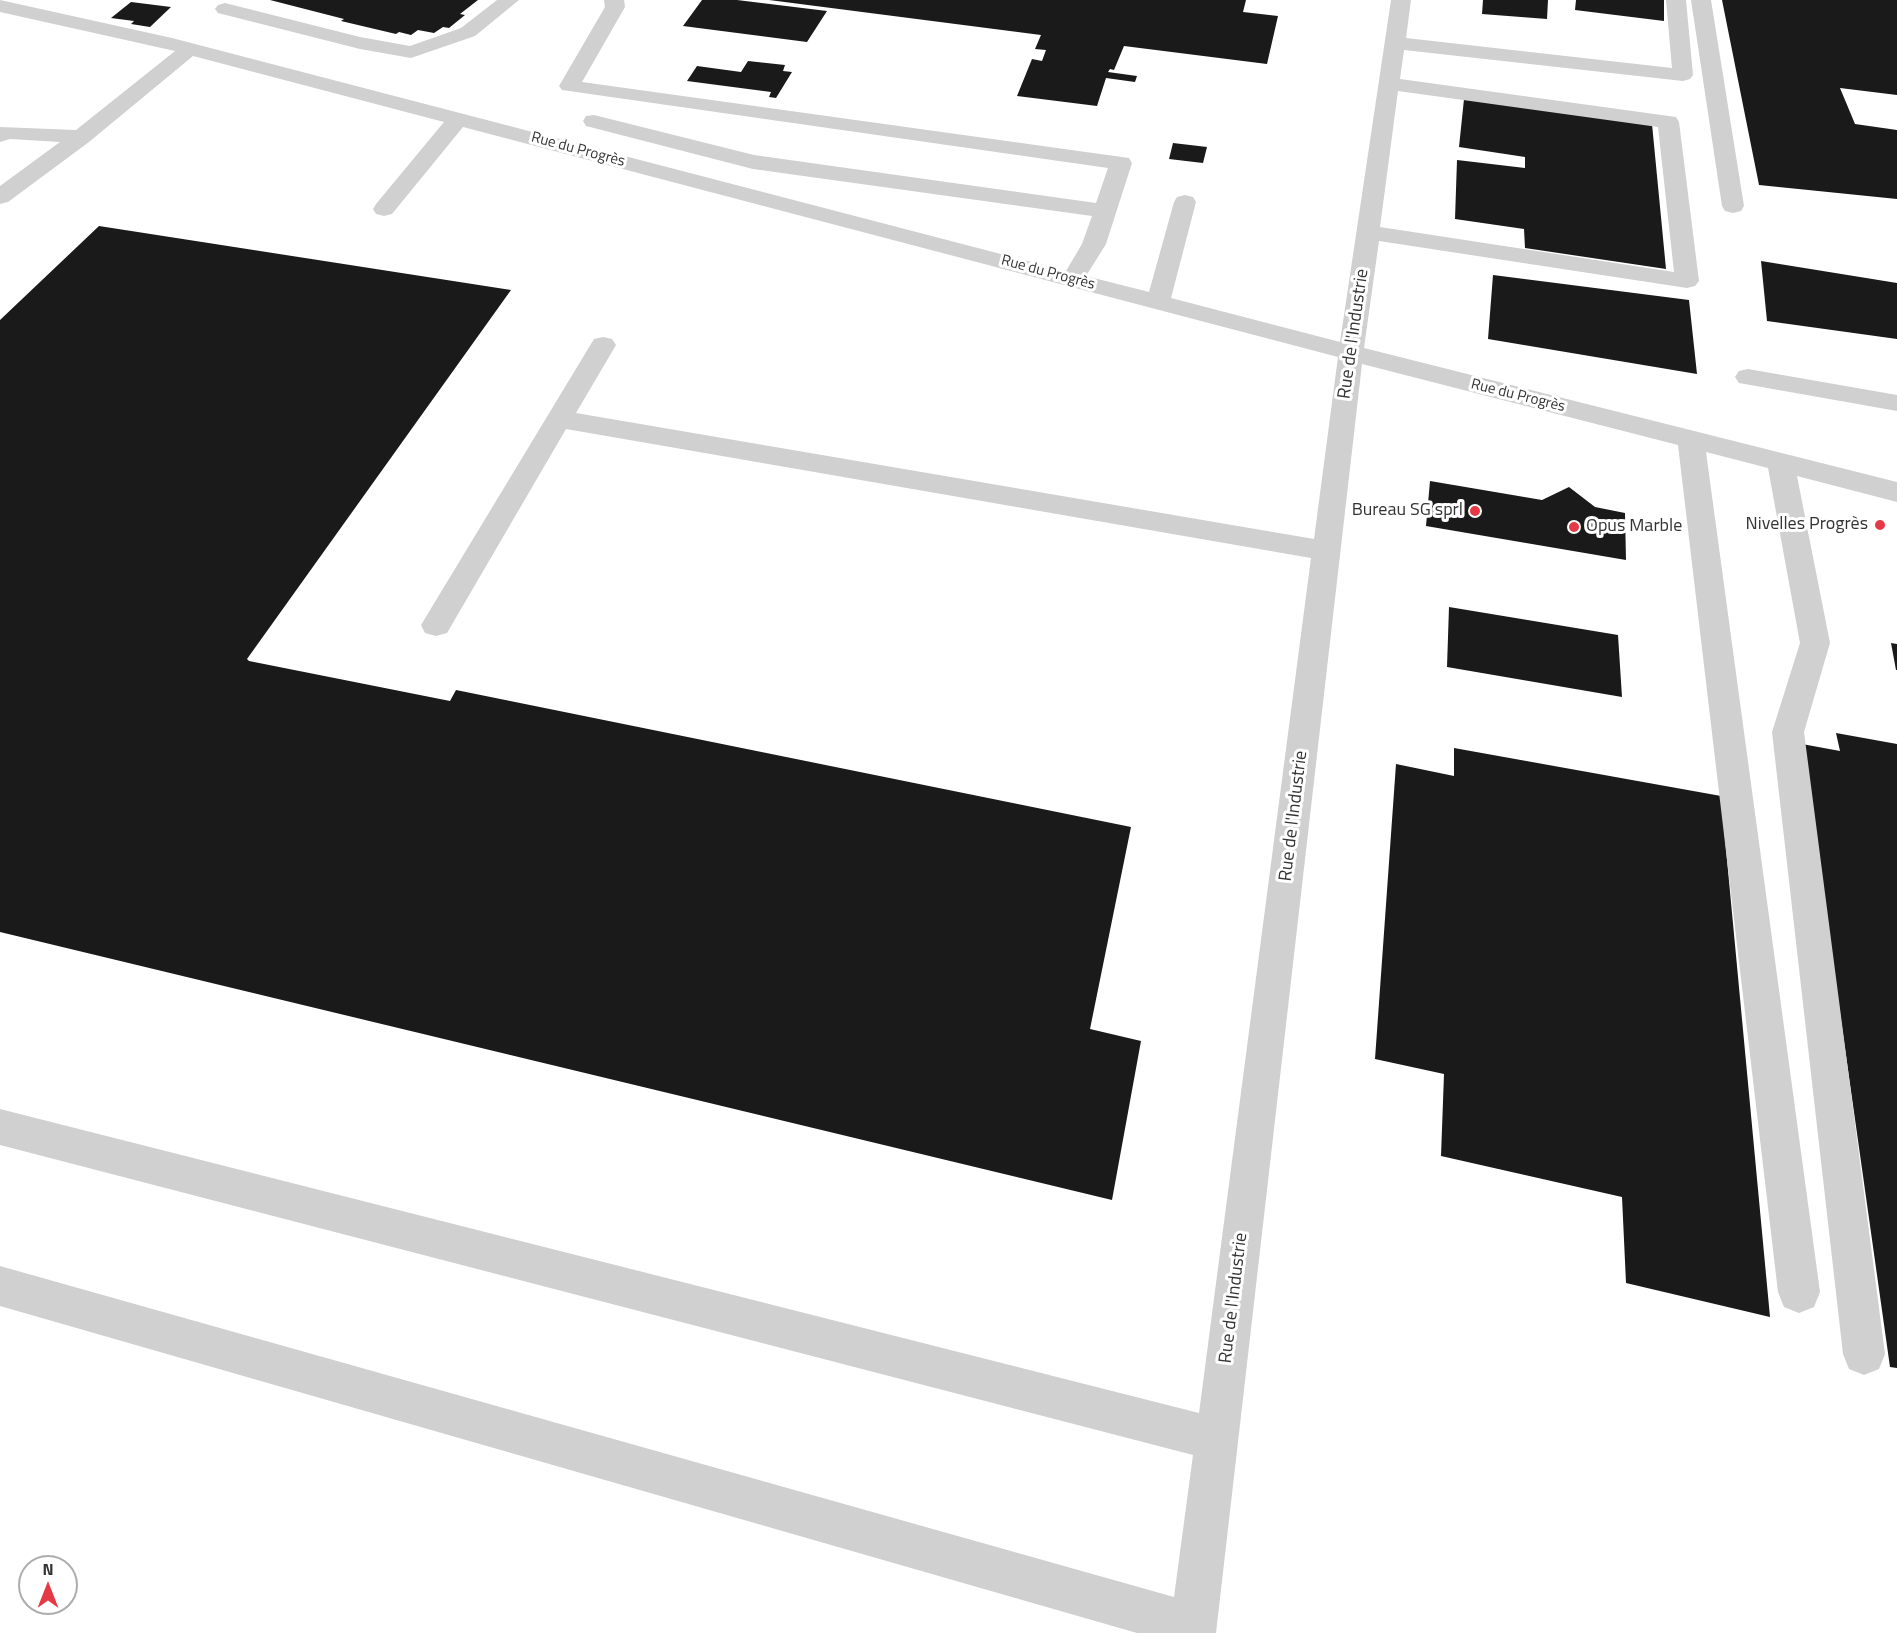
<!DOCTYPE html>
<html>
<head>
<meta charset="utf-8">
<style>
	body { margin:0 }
	#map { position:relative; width:1897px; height:1633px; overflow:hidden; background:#fff; font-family:"Titillium Web",sans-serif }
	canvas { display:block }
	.north { position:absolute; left:18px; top:1555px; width:60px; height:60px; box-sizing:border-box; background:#fff; border:2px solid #adadad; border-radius:50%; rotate:0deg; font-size:16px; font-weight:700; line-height:24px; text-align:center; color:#333 }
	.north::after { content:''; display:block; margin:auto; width:21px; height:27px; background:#e63946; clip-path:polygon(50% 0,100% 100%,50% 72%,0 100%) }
</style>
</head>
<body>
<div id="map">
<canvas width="1897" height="1633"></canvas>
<div class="north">N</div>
</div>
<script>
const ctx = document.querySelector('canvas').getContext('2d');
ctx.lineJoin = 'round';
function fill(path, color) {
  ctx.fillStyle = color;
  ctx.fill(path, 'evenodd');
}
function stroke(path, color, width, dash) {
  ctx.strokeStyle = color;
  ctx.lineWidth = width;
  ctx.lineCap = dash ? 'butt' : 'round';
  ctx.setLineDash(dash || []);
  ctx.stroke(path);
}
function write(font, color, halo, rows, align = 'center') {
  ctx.font = font + ' "Titillium Web",sans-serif';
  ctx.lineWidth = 6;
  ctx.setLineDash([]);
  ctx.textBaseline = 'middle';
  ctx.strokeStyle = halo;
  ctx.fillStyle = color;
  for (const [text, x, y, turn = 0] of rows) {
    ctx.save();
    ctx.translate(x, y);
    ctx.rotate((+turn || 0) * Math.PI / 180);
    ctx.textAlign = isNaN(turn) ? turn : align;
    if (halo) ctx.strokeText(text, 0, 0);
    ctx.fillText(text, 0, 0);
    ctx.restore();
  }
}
fill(new Path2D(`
	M270,0H478L460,14L465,15L449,28L443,27L434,33L418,30L411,35L399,32L396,34L341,21L344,19Z
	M702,0H737L827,11L807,42L683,26Z
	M769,0H1246L1243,12L1278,16L1267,64L1124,46L1114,70L1110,69L1108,72L1137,76L1135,82L1106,78L1097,106L1017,96L1032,59L1042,61L1046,50L1035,49L1041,35Z
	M1483,0H1548L1547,19L1482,14Z
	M1576,0H1664V21L1575,10Z
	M1722,0H1897V95L1840,88L1855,124L1897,130V199L1759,185Z
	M131,2L171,7L150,27L131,24L134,21L111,18Z
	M748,61L785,65L783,71L792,72L776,98L769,97L771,92L687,81L697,66L741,72Z
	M1464,99L1652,124L1666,269L1525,248L1524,229L1455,219L1457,160L1525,168V157L1459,147Z
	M1173,143L1207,147L1203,163L1169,159Z
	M99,226L511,290L247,659L249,661L450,701L456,690L1131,827L1090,1029L1141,1041L1112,1200L0,932V320Z
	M1761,261L1897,283V339L1767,321Z
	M1493,275L1689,300L1697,374L1488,339Z
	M1430,481L1542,500L1569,487L1595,507L1625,513L1626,560L1426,526Z
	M1449,607L1618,635L1622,697L1447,667Z
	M1891,643L1897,644V670H1896Z
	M1836,733L1897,744V1368L1890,1367L1802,744L1840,751Z
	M1454,748L1721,796L1770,1317L1626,1283L1622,1197L1441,1156L1444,1074L1375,1059L1396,764L1454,776Z`), '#1a1a1a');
fill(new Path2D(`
	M0,0L172,38L1066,271L1082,244L1092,216L753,169L586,126L583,121L586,116L594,115L754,155L1096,203L1108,168L562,90L559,86L605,7L604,0H624L625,7L582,82L1129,158L1132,163L1106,244L1086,276L1149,292L1174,202L1177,197L1185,195L1193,197L1196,202L1171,298L1340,342L1391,0H1411L1406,38L1672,68L1666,0H1686L1693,75L1690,79L1683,81L1404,50L1400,79L1676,117L1679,122L1699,281L1695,286L1687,288L1379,241L1364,348L1897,482V502L1797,476L1830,643L1804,732L1885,1354L1879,1369L1864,1375L1849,1369L1843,1354L1772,732L1800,643L1768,468L1706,452L1820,1292L1814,1307L1799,1313L1784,1307L1778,1292L1678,445L1362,364L1216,1633H1137L0,1306V1266L1174,1597L1193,1455L0,1145V1109L1199,1413L1311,558L566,429L447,633L436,636L425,633L421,625L594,339L603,337L612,339L616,345L576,413L1314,539L1338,357L463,127L392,214L384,216L376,214L373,209L376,204L444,122L193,56L89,142L8,202L0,204V186L60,142L10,139L0,142V127L76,130L175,51L0,12ZM1398,91L1658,127L1674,272L1380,227Z
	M497,0H519L475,36L411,58L360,49L218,13L215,9L218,5L225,3L360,37L410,46L461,28Z
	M1691,0H1711L1744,206L1741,211L1733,213L1725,211L1722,206Z
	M1748,369L1897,395V411L1739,383L1735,377L1739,371Z`), '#d0d0d0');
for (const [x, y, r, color] of [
	[1475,511,6,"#e63946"],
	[1880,525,6,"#e63946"],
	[1574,527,6,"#e63946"]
]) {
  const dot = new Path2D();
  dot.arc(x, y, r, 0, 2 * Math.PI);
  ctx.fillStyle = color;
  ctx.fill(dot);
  stroke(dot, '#fff', 2);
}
write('15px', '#333', '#fff', [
	["Rue du Progrès",578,150,15],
	["Rue du Progrès",1048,273,15],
	["Rue du Progrès",1518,396,14]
]);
write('18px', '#333', '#fff', [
	["Rue de l'Industrie",1354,334,-82],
	["Rue de l'Industrie",1294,816,-83],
	["Rue de l'Industrie",1234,1298,-83]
]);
write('18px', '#333', '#fff', [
	["Bureau SG sprl",1463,511],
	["Nivelles Progrès",1868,525],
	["Opus Marble",1586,527,"left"]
], 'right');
</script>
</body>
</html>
